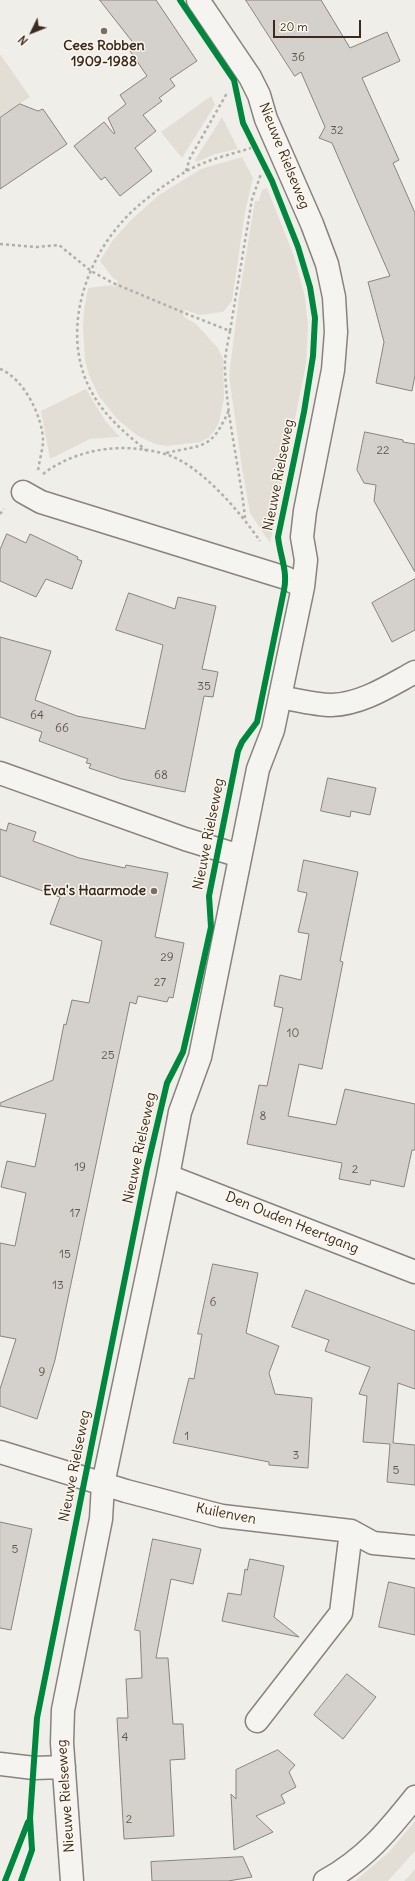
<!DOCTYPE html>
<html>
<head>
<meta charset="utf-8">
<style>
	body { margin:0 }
	#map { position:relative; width:415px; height:1881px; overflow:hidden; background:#f0eee8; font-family:Delius,sans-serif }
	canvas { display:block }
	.north { position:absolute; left:12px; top:12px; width:40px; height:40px; -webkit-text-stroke:3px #fbf7ec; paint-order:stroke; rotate:227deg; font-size:11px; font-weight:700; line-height:16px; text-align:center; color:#3b2a1e }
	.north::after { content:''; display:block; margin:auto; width:14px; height:18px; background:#3b2a1e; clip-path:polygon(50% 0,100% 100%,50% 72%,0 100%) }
	.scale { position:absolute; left:273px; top:20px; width:88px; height:18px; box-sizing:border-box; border:2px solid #3b2a1e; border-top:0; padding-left:5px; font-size:12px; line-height:14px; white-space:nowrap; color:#3b2a1e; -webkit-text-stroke:3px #fbf7ec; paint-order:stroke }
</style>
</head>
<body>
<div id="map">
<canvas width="415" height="1881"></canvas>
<div class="north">N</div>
<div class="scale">20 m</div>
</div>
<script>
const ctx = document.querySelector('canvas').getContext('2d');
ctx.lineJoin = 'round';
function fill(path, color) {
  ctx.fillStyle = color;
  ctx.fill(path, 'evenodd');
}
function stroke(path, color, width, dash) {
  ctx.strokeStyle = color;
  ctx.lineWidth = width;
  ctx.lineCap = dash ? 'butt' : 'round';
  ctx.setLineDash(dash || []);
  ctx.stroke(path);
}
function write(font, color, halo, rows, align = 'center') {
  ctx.font = font + ' Delius,sans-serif';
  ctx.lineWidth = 3;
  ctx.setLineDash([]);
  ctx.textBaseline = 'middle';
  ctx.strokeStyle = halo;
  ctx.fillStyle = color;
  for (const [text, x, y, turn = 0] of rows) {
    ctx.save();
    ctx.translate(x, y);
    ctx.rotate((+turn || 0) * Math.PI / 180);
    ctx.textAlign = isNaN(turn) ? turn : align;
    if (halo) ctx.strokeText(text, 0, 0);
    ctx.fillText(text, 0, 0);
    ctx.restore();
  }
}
fill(new Path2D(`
	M0,54L30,97L0,117Z
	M211,96L215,105L182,158L161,132Z
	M222,117L238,149L215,154L197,162L195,160Z
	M242,157L253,178L245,212L232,301L223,312L200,315L185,310L183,316L196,324L217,347L223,358L224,399L219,422L215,430L209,437L201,442L167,446L155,444L138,436L117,419L99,396L89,375L85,361L83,326L84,310L88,288L111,285L115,287L118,281L113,278L100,261L113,240L130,221L159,195L201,169Z
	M267,188L294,256L305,297L308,327L306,364L270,543L250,513L242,468L229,376L239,297L255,201H259L262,190Z
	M86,389L106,422L120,437L90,439L50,459L41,411Z
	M415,1821V1851L388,1881H355L389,1852Z
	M415,1869V1881H404L407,1878Z`), '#e3ded5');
const building = new Path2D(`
	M100,0H156L197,61L170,79L175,86L159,98L162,101L143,115L156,131L135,148L152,171L120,196L105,177L101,180L74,146L104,122L114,134L115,133L108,118L126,104L120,95L147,76L130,51L136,47Z
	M246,0H321L350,48L387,32L400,61L362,78L399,160L393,163L415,213V375L412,391L376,383L384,342L368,282L390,276L332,143L319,138L325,127L301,72L295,76Z
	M20,104L38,111L43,109L67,144L0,189V118Z
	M365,432L403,440V442L415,444V572L374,501L376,485L364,483L357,470Z
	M7,534L26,543L30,534L78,557L77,559L82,561L72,589L46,579L36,597L0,581V550Z
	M415,579V630L392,642L372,603Z
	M129,593L175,609L178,597L216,606L202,669L218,672L213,697L204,696L185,792L122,779L89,768L91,764L86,763L88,759L39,741L42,732L0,717V637L51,651L35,700L77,716L145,729L163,645L116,630Z
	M328,778L376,788L370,815L351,811L350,817L321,811Z
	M9,823L36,832L33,841L79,858L125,868L126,865L168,873L155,937L184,943L173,998L169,997L167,1002L138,996L136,1004L130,1002L55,1360L37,1419L0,1406V1389L16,1339L0,1336V1243L15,1246L26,1193L1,1187L7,1161L35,1167L46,1114L0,1106V1103L53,1080L64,1024L66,1025L72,1000L89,1003L102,941L50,924L60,897L0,876V829L6,831Z
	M304,860L358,872L340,961L343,962L322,1069L299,1064L288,1116L336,1125L345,1089L415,1104V1150H412L404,1187L371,1180L370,1185L339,1179L342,1163L247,1144L259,1085L267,1086L283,1008L274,1006L280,975L301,980L309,934L298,932L307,893L298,891Z
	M213,1264L258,1273L246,1333L279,1346L269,1373L275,1394L312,1398L308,1468L269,1465V1462L173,1443L189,1378L194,1379L202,1334H198Z
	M306,1290L415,1331V1389L398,1383L393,1443L415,1445V1485L387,1482L390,1444L363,1442L367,1396L359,1394L370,1367L325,1351L329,1340L292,1327Z
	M0,1522L32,1529L11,1630L0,1628Z
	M153,1539L201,1549L193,1584L171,1579L156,1658H168L173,1724H183L185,1759L170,1760L174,1836L124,1839L117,1718H128L126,1679L142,1678L140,1631L135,1630Z
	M250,1559L284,1566L274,1617L299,1637L222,1621L228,1593L241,1595L245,1569L247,1570Z
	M389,1582L415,1588V1635L379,1627Z
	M347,1674L376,1697L343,1739L314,1715Z
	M278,1750L295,1765L289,1772L296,1787L281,1795L285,1803L256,1816L273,1832L234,1850L231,1794L236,1799V1770Z
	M243,1857L252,1877L228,1881H152L151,1862Z`);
fill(building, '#d4d1cc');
stroke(building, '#88837e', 1);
const minor = new Path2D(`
	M23,492L41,502L286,578L303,587
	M280,697C297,700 315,705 332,705C362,704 389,686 415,672
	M0,773L185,839L240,856
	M168,1176L415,1272
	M0,1452L126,1491L222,1516L351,1531L373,1543L415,1547
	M257,1721L341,1613L351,1531
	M0,1764L34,1768L64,1767
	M72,1881L62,1743L63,1710L101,1519L103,1484L168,1176L180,1112L200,1057L258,769L273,730L303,587L306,560L302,537L305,511L333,370L336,332L334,297L327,264L312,224L266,119L259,95L250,77L198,0`);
const tertiary = new Path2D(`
	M325,1881C365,1859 387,1832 415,1797`);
stroke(minor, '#88837e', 25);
stroke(tertiary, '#88837e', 25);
stroke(new Path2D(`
	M186,171L190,158L227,93
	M0,244L37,247L59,245L91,271L113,283L187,314L230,331L252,199L261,174
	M230,331C228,343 224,357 225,370C227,420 240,469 245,518
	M0,369C24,378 44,419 43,443C42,452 39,462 38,471
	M147,451C125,433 103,415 90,389C62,334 83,266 121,223C137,204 164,185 185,172C205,160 229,155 251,148
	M166,453C205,444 211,450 229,410
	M43,474C77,448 124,442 165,454C200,464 240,512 260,541
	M0,514L4,509`), '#b2afab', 2.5, [3, 3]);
stroke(minor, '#f5f4f0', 22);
stroke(tertiary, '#f5f4f0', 22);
stroke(new Path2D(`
	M5,1881L28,1822
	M21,1881L32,1850L30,1818L37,1718L147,1168L167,1083L183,1052L193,1009L211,927L209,896L238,751L242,742L257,722L284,590C288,571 280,556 278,537L304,412L313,356L315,318L310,287L298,247L272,181L243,123L234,80L180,0`), '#00873e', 6);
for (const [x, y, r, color] of [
	[104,31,4,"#7a6f65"],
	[154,891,4,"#7a6f65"]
]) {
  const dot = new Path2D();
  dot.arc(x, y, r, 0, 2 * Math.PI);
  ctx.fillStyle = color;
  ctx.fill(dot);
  stroke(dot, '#fbf7ec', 1.5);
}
write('12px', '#61544a', null, [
	["36",298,58],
	["32",337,131],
	["22",383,451],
	["35",204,687],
	["64",37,716],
	["66",62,729],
	["68",161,776],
	["29",167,958],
	["27",160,983],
	["10",293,1034],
	["25",108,1056],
	["8",263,1117],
	["19",80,1168],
	["2",355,1170],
	["17",75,1214],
	["15",65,1255],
	["13",58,1286],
	["6",213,1303],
	["9",42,1373],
	["1",187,1437],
	["3",296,1456],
	["5",396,1471],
	["5",15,1550],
	["4",125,1738],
	["2",129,1820]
]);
write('bold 14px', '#3b2a1e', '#fbf7ec', [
	["Cees Robben",104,46],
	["1909-1988",104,62],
	["Eva's Haarmode",146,891,"right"]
]);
write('14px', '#3b2a1e', '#fbf7ec', [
	["Nieuwe Rielseweg",284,156,68],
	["Nieuwe Rielseweg",279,475,-79],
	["Nieuwe Rielseweg",209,834,-79],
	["Nieuwe Rielseweg",140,1148,-78],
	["Den Ouden Heertgang",292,1223,22],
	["Nieuwe Rielseweg",75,1466,-79],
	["Kuilenven",226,1514,11],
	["Nieuwe Rielseweg",66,1796,-94]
]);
</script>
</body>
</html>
